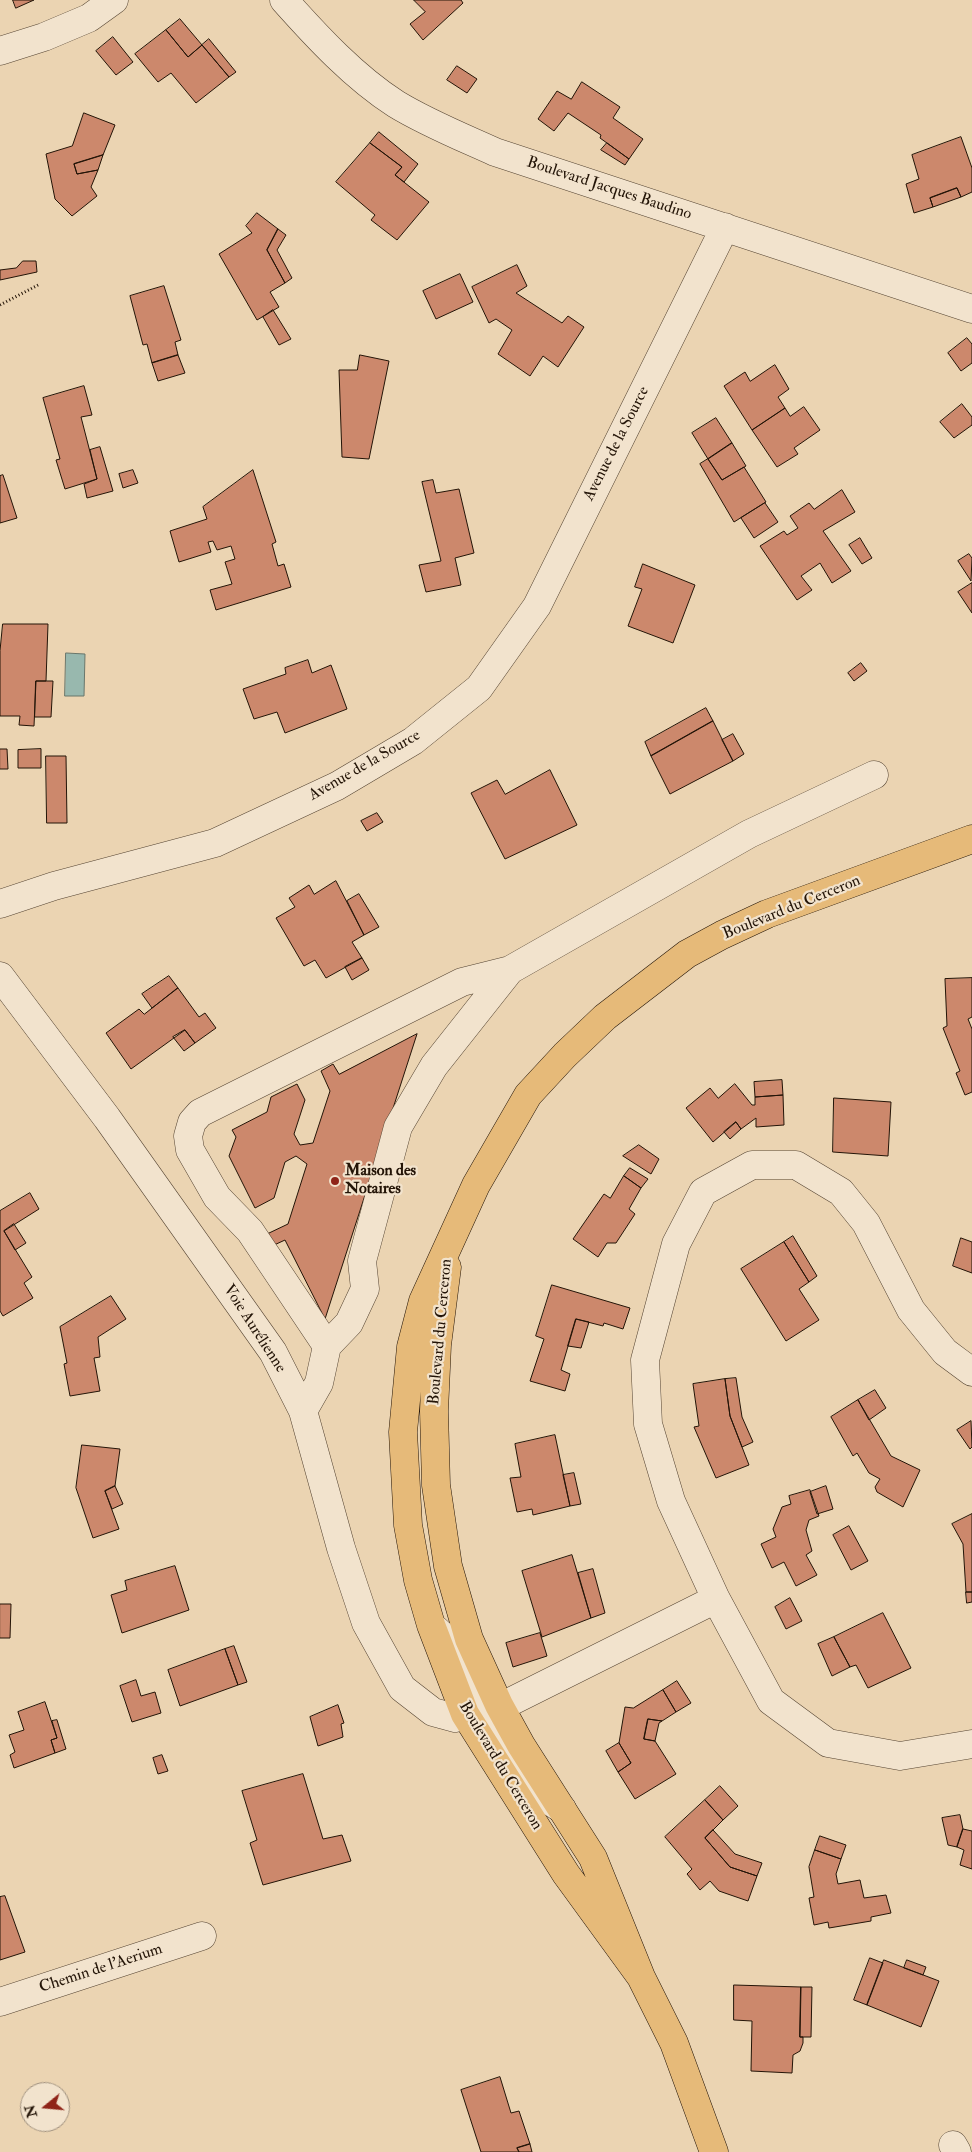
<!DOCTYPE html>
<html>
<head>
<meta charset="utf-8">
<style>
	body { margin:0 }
	#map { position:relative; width:972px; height:2152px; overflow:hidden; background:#ebd4b2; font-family:"IM FELL Double Pica",serif }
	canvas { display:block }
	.north { position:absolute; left:20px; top:2082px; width:50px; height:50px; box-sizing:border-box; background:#f2e3cd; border:1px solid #9f907e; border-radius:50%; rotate:253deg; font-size:14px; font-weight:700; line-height:20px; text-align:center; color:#231407 }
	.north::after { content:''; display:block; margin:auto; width:18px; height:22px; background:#8f2418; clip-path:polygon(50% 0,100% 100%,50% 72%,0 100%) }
</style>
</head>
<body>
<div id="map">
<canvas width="972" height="2152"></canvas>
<div class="north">N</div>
</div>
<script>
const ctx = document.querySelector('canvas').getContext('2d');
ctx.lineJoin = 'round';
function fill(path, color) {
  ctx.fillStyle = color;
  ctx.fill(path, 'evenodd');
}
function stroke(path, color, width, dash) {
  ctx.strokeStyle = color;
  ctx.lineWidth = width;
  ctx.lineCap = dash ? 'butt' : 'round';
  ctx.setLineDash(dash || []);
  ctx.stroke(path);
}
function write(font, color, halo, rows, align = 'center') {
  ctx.font = font + ' "IM FELL Double Pica",serif';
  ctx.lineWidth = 4.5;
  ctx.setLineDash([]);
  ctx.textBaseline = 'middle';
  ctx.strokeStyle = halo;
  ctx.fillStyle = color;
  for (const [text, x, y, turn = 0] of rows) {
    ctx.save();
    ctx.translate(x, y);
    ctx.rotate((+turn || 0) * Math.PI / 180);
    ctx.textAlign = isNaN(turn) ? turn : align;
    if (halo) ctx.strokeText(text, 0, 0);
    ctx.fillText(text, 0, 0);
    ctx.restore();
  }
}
const water = new Path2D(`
	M66,653L85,654L84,696H65Z`);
fill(water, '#98b8ae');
stroke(water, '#69766b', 1);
const building = new Path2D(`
	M13,0H34L16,8Z
	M414,0H461L463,3L423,40L410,24L425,12Z
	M180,19L202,45L188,57L166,30Z
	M166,30L188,57L202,45L229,77L196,103L171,73L158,82L135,54Z
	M113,37L133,62L116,75L96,51Z
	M209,39L236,72L229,77L202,45Z
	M457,66L477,79L467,93L447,80Z
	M582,82L620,107L613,118L643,139L629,159L600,138L601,135L568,113L554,131L538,119L557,91L571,99Z
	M84,113L115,125L103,155L74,164L77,174L98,170L91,187L97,196L72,216L55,199L46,154L72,146Z
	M379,132L418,164L404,182L395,175L402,167L370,143Z
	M961,137L972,168V192L961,197L957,188L930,198L933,207L914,213L906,184L919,179L912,155Z
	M370,143L402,167L395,175L429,202L397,240L371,220L375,215L336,182Z
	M607,143L629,159L625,165L601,150Z
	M103,155L98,170L77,174L74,164Z
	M957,188L961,197L933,207L930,198Z
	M257,213L278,229L267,250L285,283L270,292L279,307L257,320L219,254L252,233L246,226Z
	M278,229L286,235L277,250L292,278L285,283L267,250Z
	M23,261H36L37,272L0,280V270L16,268Z
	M517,265L527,286L516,293L562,323L568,316L584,327L558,367L543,356L530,376L498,354L512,330L496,319L489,323L472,287Z
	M460,274L473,302L436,319L423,291Z
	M164,286L181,340L175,342L178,355L152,363L147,344L143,345L130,296Z
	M273,310L291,339L279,345L263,317Z
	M967,338L972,344V363L961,371L948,353Z
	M178,355L185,373L158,381L152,363Z
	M360,355L389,361L369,459L342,457L339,370H357Z
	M775,365L789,389L778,397L785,408L752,430L724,386L745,372L750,381Z
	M84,386L92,415L81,417L97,479L65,489L56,460L60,459L43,398Z
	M962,404L972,417V425L954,438L940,422Z
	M804,407L820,430L794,448L798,454L777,467L752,430L785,408L790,416Z
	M716,418L732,443L708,459L692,433Z
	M732,443L746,466L722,480L708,459Z
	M100,447L113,491L87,498L84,484L97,479L90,450Z
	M708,459L722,480L744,467L766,502L734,522L700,464Z
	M133,470L138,483L123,488L119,474Z
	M253,470L276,542L272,544L278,566L284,564L291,587L216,610L210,590L232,584L225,562L235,559L231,546L217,550L213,541L208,542L211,552L179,562L170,531L207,519L203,507Z
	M3,475L17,518L0,523V476Z
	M433,480L436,493L459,489L474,553L455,558L461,585L426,592L419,565L441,561L422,482Z
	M842,490L855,512L823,531L851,571L832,583L820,563L801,576L812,590L797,600L760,546L784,531L787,535L798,528L790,516L809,503L814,509Z
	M765,503L778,522L754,538L741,518Z
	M860,538L872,558L862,564L849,545Z
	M969,554L972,558L971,581L958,561Z
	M643,564L695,585L673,643L628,626L642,589L635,587Z
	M972,583V613L958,592Z
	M3,624H48L46,681H36L34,726L19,725L20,716H0V651Z
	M308,660L312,673L331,665L347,709L285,733L277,712L254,719L243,689L286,674L285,668Z
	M861,663L867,671L854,681L848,673Z
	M36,681H53L51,717H35Z
	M706,708L713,721L651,756L645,742Z
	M713,721L733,761L670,794L651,756Z
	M733,734L744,754L733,761L722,740Z
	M0,749H7L8,769H0Z
	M41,749V768H18V750Z
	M46,756H66L67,823H47Z
	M550,770L577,825L505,859L471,793L497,780L505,794Z
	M377,813L383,822L367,831L361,821Z
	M336,881L364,935L352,942L362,958L326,978L315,960L304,966L276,918L295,907L289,898L309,885L314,894Z
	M359,894L379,927L364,935L347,901Z
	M362,958L369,970L352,980L345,967Z
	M169,976L178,988L152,1008L142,994Z
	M972,978V1017L968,1019L972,1029V1092L965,1095L956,1073L960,1071L943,1028L947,1026L945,979Z
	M178,988L199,1017L205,1013L216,1028L195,1043L185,1030L131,1069L106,1033L139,1009L144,1014Z
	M185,1030L195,1043L184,1051L173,1037Z
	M417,1034L325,1319L285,1240L272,1246L267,1234L288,1224L307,1164L296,1156L285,1162L274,1198L255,1208L229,1156L236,1137L232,1130L267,1112L271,1097L297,1084L305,1100L294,1134L300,1145L313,1143L330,1091L321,1071L333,1064L339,1074Z
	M782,1080L783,1095L755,1097L754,1082Z
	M735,1084L752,1105H755V1097L783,1095L784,1125L756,1127V1118L741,1129L736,1122L713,1142L686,1108L710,1088L718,1098Z
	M834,1098L891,1102L888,1156L833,1152Z
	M736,1122L741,1129L730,1139L724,1132Z
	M639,1145L659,1159L651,1174L623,1156Z
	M630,1168L648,1179L641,1188L624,1176Z
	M624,1176L641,1188L629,1209L635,1214L616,1243H607L598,1257L573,1239L604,1194L610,1198Z
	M30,1193L39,1209L4,1231L32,1277L24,1283L33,1298L3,1316L0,1311V1211Z
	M14,1224L26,1243L15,1250L4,1231Z
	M793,1236L817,1276L809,1282L784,1242Z
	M961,1238L972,1242V1273L953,1266Z
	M784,1242L809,1282L799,1289L819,1320L786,1341L741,1269Z
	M552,1285L630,1308L623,1329L604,1323L603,1326L576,1319L561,1370L570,1374L565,1391L530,1381L544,1339L536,1336Z
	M111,1296L126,1319L98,1337L100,1357L94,1358L100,1391L70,1396L64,1364L67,1363L60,1327Z
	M576,1319L589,1322L581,1348L568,1346Z
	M736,1378L742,1417L753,1442L742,1447L730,1416L725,1379Z
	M725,1379L730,1416L749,1465L716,1478L694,1427L699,1426L693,1384Z
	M875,1390L886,1408L869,1420L858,1400Z
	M858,1400L891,1456L920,1470L903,1507L877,1492L875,1487L880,1479L869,1473L857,1453L853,1456L831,1417Z
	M971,1421L972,1447L970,1449L957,1430Z
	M555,1435L570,1506L533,1515L532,1509L517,1512L510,1478L521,1477L515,1444Z
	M82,1445L120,1449L115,1486L105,1491L119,1529L93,1538L76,1488Z
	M574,1473L581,1504L570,1506L563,1475Z
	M115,1486L123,1504L112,1509L105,1491Z
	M826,1486L833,1509L817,1514L810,1492Z
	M810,1490L819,1516L809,1520L806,1530L812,1551L806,1555L817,1575L796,1586L784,1562L772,1568L761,1544L776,1537L773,1529L782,1507L791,1504L789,1496Z
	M972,1514V1592H966L963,1544L952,1524Z
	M849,1526L868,1561L851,1570L833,1535Z
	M572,1555L591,1618L542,1637L522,1571Z
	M175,1566L189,1610L122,1633L111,1595L127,1590L125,1581Z
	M593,1569L605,1613L591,1618L578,1573Z
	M966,1592H972V1602L967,1603Z
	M790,1598L802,1621L786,1629L775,1607Z
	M0,1604H11L10,1638H0Z
	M883,1613L911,1668L868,1688L856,1665L850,1667L834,1637Z
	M540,1633L547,1656L513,1667L506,1643Z
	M834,1637L850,1667L832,1676L818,1644Z
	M234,1646L247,1682L238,1685L225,1649Z
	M225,1649L238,1685L180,1706L168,1670Z
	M136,1680L141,1696L155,1692L161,1713L132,1722L120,1686Z
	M677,1681L691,1703L676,1712L663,1690Z
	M663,1690L676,1712L662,1721L648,1719L644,1739L655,1741L676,1774L635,1799L618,1772L631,1763L619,1743L625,1707L633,1708Z
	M45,1702L57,1738L51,1740L55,1753L14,1768L10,1755L15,1752L9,1735L24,1730L18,1712Z
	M338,1705L344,1723L341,1724L343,1737L318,1746L310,1717Z
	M648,1719L662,1721L659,1723L655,1741L644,1739Z
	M57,1720L66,1749L55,1753L51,1740L57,1738L52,1721Z
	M619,1743L631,1763L618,1772L606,1751Z
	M162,1755L168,1771L158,1774L153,1758Z
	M303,1774L323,1839L342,1835L351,1861L263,1885L250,1843L257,1840L242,1791Z
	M720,1786L738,1806L723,1820L705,1800Z
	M705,1800L723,1820L705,1838L730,1867L757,1876L748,1901L719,1891L710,1881L700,1890L687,1874L692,1869L665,1837Z
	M960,1815L963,1829L957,1847L948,1845L942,1818Z
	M963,1829L972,1831V1869L960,1865L964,1850L957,1847Z
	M713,1830L735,1854L762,1863L757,1876L730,1867L705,1838Z
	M820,1836L846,1845L841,1859L815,1850Z
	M815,1850L841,1859L836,1874L838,1884L860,1880L864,1898L886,1895L891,1913L871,1917V1921L829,1928L828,1922L814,1925L809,1898L814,1897L809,1867Z
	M5,1896L25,1952L0,1960V1897Z
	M870,1958L883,1963L867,2005L854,2000Z
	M884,1960L939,1981L921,2027L867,2005Z
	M907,1960L926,1967L923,1975L904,1968Z
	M734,1985L801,1987L800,2037H803V2043L800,2051L793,2055L792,2073L751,2071L752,2021L734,2020Z
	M801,1987H812L811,2037H800Z
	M500,2077L511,2113L519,2111L530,2144L517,2148L519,2152H481L461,2090Z
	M530,2144L532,2152H519L517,2148Z`);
fill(building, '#cc886c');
stroke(building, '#231407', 1);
const minor = new Path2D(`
	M284,0C317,37 354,77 396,104C427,123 462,137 495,152L972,309
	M0,51L44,37L89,18L114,0
	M0,904L54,886L215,843L337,786L413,741L479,688L537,606L725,227
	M0,976L107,1118L273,1352L303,1411L341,1548L366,1623L402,1688L433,1712L455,1718L508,1703L716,1599
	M327,1346L250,1231L217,1197L190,1150L188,1136L192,1122L200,1113L462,982L510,970
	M972,1372L945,1352L911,1310L866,1223L841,1192L796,1165H752L703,1192L676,1244L645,1360L648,1424L671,1501L716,1599L771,1701L828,1743L900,1756L972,1744
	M303,1411L319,1383L327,1346L349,1323L365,1289L362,1261L398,1127L434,1066L510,970L749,834L874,775
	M435,1629L454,1646L474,1696L483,1702L499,1705
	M465,1714L482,1718L492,1727L528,1787L562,1809
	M0,2002L202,1936
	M953,2145L957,2152`);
const major = new Path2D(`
	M447,1267L437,1345L434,1411L436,1485L448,1566L469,1639L499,1705L521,1745L593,1858L641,1977L674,2043L714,2152
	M641,1977L566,1874L465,1714L431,1625L418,1580L408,1525L403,1432L411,1347L423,1301L476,1185L528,1095L565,1055L605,1017L687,954L722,935L767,914L972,839`);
stroke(minor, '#554432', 29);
stroke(major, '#231407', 29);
stroke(new Path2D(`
	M0,305L40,284`), '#231407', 3, [1, 2.5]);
stroke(minor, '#f2e3cd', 28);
stroke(major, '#e6ba79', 28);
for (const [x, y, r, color] of [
	[335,1181,5,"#8f2418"]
]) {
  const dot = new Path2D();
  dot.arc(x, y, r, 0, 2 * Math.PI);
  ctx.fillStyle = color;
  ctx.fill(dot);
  stroke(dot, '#f2e3cd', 2);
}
write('16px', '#231407', '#f2e3cd', [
	["Boulevard Jacques Baudino",609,189,18],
	["Avenue de la Source",617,444,-63],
	["Avenue de la Source",365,766,-30],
	["Boulevard du Cerceron",792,908,-22],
	["Voie Aurélienne",254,1329,57],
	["Boulevard du Cerceron",441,1332,-85],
	["Boulevard du Cerceron",500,1766,59],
	["Chemin de l'Aerium",101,1969,-18]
]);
write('bold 16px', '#231407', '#f2e3cd', [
	["Maison des",345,1172],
	["Notaires",345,1190]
], 'left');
</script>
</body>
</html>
